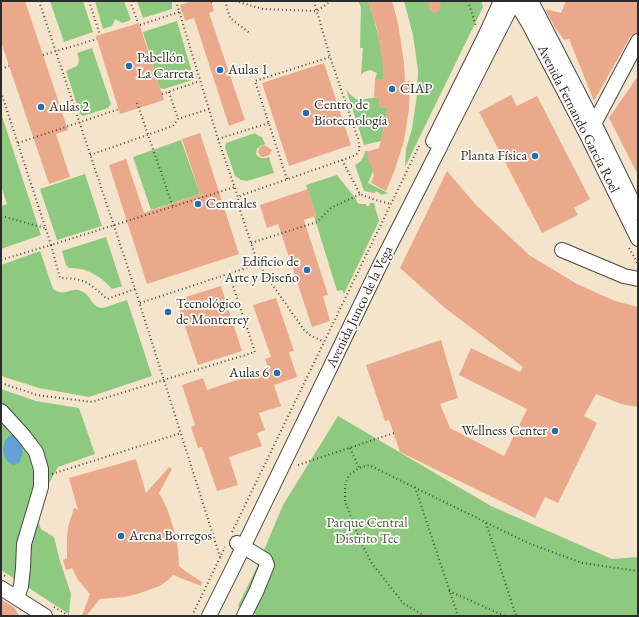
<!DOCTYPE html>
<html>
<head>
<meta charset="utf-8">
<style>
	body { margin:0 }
	#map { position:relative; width:639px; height:617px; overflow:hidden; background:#f5e4cc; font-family:"EB Garamond",serif }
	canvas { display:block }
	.frame { position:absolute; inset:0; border:2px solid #2b2b2b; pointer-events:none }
</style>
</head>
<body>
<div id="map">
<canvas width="639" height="617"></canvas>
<div class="frame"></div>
</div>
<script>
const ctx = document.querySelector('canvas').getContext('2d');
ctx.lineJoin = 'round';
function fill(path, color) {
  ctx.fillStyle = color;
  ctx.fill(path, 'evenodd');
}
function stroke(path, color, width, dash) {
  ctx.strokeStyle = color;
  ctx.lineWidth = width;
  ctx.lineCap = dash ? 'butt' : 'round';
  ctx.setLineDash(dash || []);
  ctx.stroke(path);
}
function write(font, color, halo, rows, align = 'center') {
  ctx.font = font + ' "EB Garamond",serif';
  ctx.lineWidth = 3.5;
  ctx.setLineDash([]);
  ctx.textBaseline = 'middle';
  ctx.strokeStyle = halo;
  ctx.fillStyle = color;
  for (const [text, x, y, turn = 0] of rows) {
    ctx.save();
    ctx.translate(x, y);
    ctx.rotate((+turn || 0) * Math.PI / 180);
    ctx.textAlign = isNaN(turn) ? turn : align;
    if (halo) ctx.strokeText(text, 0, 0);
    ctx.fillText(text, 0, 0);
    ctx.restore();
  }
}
fill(new Path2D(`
	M50,1H83L93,32L64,42Z
	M95,1H124L131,20L122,23L115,19L112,26L103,29Z
	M137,1H172V9L143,18Z
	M358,1H368C377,26 383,52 384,79H375L377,73L370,70L364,72L361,75L363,48H360L361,7Z
	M404,1H481L483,7L405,167L406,149L412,129L417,95L418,70L413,35Z
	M177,21L193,76L192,80L164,89L160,88L143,32Z
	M92,48L111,104L108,108L83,116L80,114L66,71L77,66C80,61 79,58 77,53Z
	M346,89C360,108 362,96 379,98V107L388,108L381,141L364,145Z
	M1,113L41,235L1,249V206L7,204L1,186Z
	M255,133L259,136L262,137L265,144L260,146L257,149L256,154C260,159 263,159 269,157L274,173L247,181L241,180L235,176L225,147L226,143Z
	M181,140L200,194L151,210L133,157Z
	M365,151H368L374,169L368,183L388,193L382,195L376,191L375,193L364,191L355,165C361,162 364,158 365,151Z
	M85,174L102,226L57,240L40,189Z
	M337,175L356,199C357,205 361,204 366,204V206H369L370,203H374L379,221L344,294L342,290L337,291L314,216L316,215L306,185Z
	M106,237L122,286L112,289C101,276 86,267 69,268L66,265L62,251Z
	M40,251L53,289C67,298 70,286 81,291C92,295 90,307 103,308L127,300L152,376L89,397L39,388L1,376V265Z
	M1,389L36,401L79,408L95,454L58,467L34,511L41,529L54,537L60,561L71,594L69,614L1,570Z
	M338,416L491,506L612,559L638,557V616H259L238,606L255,571L283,505Z`), '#8dca80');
fill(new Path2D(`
	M12,435C24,441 25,452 19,463L13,465C0,459 0,440 12,435Z`), '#64a2d6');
fill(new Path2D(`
	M1,1H25L68,130L56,134L70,177L49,184L1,42Z
	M193,1H211L214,11L209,13L245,120L229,126L194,18L185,21L180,5Z
	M368,1H392L398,23L404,63L405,82L410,81L409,109L404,141L394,172L386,191L371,183L374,175L366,152L379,148L384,128L388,108L379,107V98L374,97L375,79H384L383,66L377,28Z
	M430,1H439L441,6L439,11L434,13L430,10L428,6Z
	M566,1H638V33L634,34L630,37L594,101L569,39L564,40L554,26L545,9L561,13Z
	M139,23L164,100L120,114L96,36Z
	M324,63L351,145L289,166L262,83Z
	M638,76V175L609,118Z
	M511,95L517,106L537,96L590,199L574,208L578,215L542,233L479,112Z
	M200,133L239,254L147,284L109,165L126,159L144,213L200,194L182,139Z
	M263,145L266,146L272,150L269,155L264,157H261L259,154L258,151L260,147Z
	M447,171L476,205L529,255L577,284L615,301L638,307V407L621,404L596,394L584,416L597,423L558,503L545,497L535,518L400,452L389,420L385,421L366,365L441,340L458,398L440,404L450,428L504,456L527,409L459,375L471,348L520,372L523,367L445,308L400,268Z
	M308,189L316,216L304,220L328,295L323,296L330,321L312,327L278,224L267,228L260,205Z
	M221,286L242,351L198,365L176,300Z
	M276,298L294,351L289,352L297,377L274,385L281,406L259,413L265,430L257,433L262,446L229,457L238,485L217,491L202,447L198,448L191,427L195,425L182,385L203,378L207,390L269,369L265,359L271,357L253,305Z
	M136,459L146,493L169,467L172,469L159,493L167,508L175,533L178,549L179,566L185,571L202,582L201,586L173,575L168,580L160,586L137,594L125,597L100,599L86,616H82L90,594L78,580L72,568L66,570L63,560L67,558V538L68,527L74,508L78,510L69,478Z
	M1,599L15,608L19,616H1Z`), '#eaa98b');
const minor = new Path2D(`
	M515,1L529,24L587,135L638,239
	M531,1L601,137L638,213
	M594,124L638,41
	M433,141L486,34L501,1
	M562,250L624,276L638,279
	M1,411L23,435L36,452L41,469V487L24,544L23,568L21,586L17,598
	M237,543L244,547L265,560L267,565L256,592L244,616
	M1,588L45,616
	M209,616L232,570L378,269L514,1`);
stroke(minor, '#494743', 16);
stroke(new Path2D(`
	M39,1L135,289L220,557
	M89,1L100,35
	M130,1L138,23
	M176,1L218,139L238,197
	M225,1L230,18L251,34
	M235,1L263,9L317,11L331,1
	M314,1L330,57L358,139C360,149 361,153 351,157L242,195C238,197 238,200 238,204L258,264L304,330L310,335L324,342
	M468,1L476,26
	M211,2L214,1
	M140,25L182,11
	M43,55L97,39
	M1,69L9,66
	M1,92L51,245L1,260
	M169,92L178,119
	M162,94L200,81
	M137,103L173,207
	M218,139L269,123
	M18,143L119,109
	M90,155L173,126L178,119L209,109
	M342,160L360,194L375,200L391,204
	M287,179L255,81L330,57
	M1,216L45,228
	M251,243L317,222L331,208L360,194
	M629,248L638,264
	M135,289L107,299C89,283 85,278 60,278L51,245L235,187
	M140,303L258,264
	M1,383L37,395L92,402L255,352L229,274
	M350,448L359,468
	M298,465L394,433
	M52,474L181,433
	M415,487L458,616
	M486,523L516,616
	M232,532L420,144
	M1,573L5,576
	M449,591L505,616
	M54,607L69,616
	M192,616L225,547
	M425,616L403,603L371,562L359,538L345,501V485L349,475L359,468L369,465L379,470L528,543L582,563L638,571`), '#494743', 2, [1, 3]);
stroke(minor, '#fff', 14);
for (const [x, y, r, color] of [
	[129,66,4,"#1f6fb2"],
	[220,70,4,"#1f6fb2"],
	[392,89,4,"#1f6fb2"],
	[41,107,4,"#1f6fb2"],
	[306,113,4,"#1f6fb2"],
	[535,156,4,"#1f6fb2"],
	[198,204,4,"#1f6fb2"],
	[307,270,4,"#1f6fb2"],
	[168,312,4,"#1f6fb2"],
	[277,373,4,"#1f6fb2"],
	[555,431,4,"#1f6fb2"],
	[121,536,4,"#1f6fb2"]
]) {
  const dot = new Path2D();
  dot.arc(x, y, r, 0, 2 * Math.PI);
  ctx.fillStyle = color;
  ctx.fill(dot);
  stroke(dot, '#fdfcf7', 1.5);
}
write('14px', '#2b2b2b', '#fdfcf7', [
	["Pabellón",137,58],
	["La Carreta",137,74],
	["Aulas 1",228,70],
	["CIAP",400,89],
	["Centro de",314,105],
	["Biotecnología",314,121],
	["Aulas 2",49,107],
	["Planta Física",527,156,"right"],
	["Centrales",206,204],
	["Edificio de",299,262,"right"],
	["Arte y Diseño",299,278,"right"],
	["Tecnológico",176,304],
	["de Monterrey",176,320],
	["Aulas 6",269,373,"right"],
	["Wellness Center",547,431,"right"],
	["Arena Borregos",129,536]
], 'left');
write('14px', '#2b2b2b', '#fdfcf7', [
	["Avenida Fernando García Roel",578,119,63],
	["Avenida Junco de la Vega",360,307,-64]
]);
write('14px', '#485b44', '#fdfcf7', [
	["Parque Central",367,523],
	["Distrito Tec",367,539]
]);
</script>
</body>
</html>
